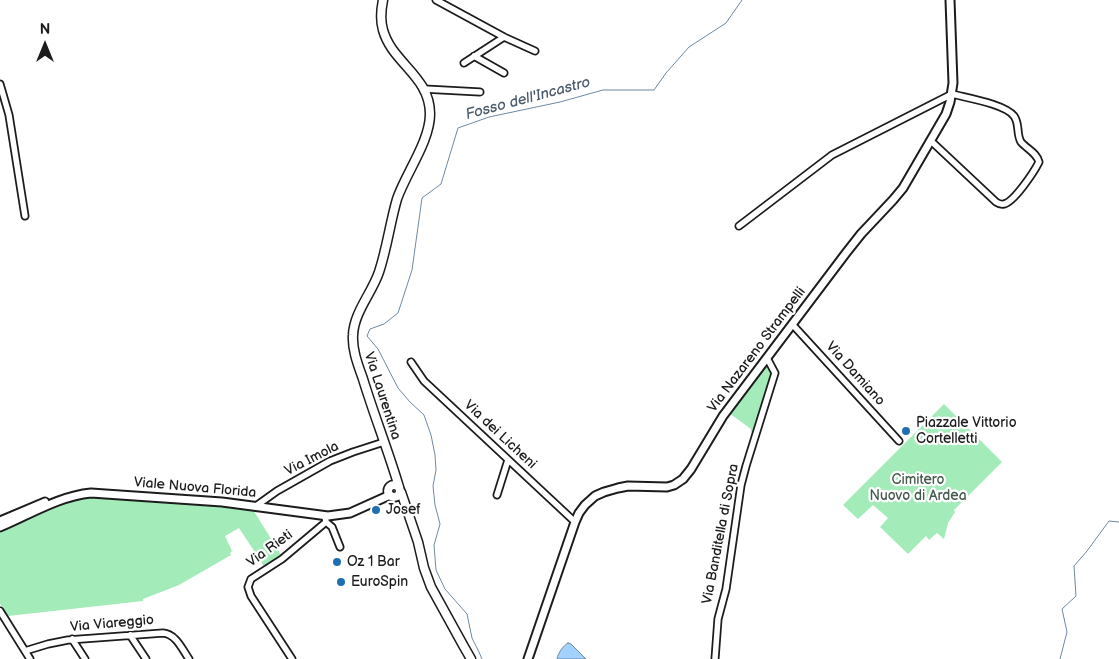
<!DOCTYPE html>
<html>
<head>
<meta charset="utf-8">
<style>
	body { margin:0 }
	#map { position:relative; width:1119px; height:659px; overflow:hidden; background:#fff; font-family:"Balsamiq Sans",sans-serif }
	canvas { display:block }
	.north { position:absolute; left:20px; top:20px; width:50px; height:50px; -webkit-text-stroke:4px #fff; paint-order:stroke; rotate:0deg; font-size:14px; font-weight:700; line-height:20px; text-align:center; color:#1c1c1c }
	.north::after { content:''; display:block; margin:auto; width:18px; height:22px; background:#1c1c1c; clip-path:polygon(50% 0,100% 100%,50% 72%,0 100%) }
</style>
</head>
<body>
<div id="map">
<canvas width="1119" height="659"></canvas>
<div class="north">N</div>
</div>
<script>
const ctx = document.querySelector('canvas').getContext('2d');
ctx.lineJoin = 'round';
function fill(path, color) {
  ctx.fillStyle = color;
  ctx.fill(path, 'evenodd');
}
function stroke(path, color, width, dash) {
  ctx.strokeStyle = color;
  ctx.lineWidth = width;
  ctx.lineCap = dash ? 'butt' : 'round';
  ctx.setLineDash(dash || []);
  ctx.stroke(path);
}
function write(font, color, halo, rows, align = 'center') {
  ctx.font = font + ' "Balsamiq Sans",sans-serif';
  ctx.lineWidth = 4.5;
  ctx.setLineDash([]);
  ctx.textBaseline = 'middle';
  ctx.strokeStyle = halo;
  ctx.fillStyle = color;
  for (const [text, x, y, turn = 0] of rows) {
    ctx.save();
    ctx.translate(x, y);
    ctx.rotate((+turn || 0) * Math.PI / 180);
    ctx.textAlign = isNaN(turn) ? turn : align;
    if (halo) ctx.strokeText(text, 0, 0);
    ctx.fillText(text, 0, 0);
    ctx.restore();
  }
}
fill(new Path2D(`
	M767,364L772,373V376L754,433L751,432V429L729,413Z
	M944,404L1002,462L954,510L955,512L948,523L944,539L937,533L929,540L926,536L908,554L880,527L888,518L873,505L858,519L843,505Z
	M101,495L252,508L281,555L264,566L239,528L225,536L232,551L230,553L231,555L179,585L143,599V601L8,616L0,604V529L71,500Z`), '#a3ebb9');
const water = new Path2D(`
	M568,643L571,644L586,659H557C558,653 563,646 568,643Z`);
fill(water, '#a3d1fe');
stroke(water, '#6d89a4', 1);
stroke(new Path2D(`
	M482,659L479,652L472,638L467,614L445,589L436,570L434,545L440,524L435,505L433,486L436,470L435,455L431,435L424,415L410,402L398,388L378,349L367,336L370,329L384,324L398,313L412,270L422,198L441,184L458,128L489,117L560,102L603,90H654L666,73L689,47L726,23L742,0
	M1060,659L1067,632L1062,609L1076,596L1074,566L1087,551L1109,521L1119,522`), '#6d89a4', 1);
const minor = new Path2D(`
	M436,0L504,37L535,51
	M474,56L504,73
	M464,63L504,37
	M0,84L9,115L25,216
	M424,89L480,92
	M739,226L832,155L952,94C967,98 1005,104 1014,116C1020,124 1016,134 1021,142C1027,149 1037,153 1039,162C1034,172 1014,202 1004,204C1001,205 999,204 996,202L931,141
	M792,324L899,441
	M411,362L424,381L575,522
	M497,495L508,460
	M256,506L277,491L330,461L353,452L384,442
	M326,522L332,527L340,547
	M0,611L30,659
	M130,635L146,659
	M72,639L85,659
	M25,651L48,644L68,640L163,633C176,634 182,649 189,659
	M292,659L251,596L248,587L251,579L282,559L326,522L325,516
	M715,659L718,619L726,589L741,485L746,466L775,373L767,358`);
const tertiary = new Path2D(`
	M0,521L45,502
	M0,527C29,515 59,496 91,493L222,502L328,516L350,513L390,495
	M528,659L575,522L579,513L585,505L595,496L604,492L618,488L628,486L667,487L674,485L683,479L691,469L723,416L846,253L861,234L893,200L903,188L946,114L950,102L953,83L950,0`);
const secondary = new Path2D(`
	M383,0C381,10 380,20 383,30C392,63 430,76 430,114C430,141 406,173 397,199C390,223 387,248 379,272C372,293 354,312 353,335C352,350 358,365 363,379C374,415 388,450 399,487
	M388 491a6 6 0 1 1 12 0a6 6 0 1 1-12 0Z
	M401,492L418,542L424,568L431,587L463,645L471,659`);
stroke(minor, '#1c1c1c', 9);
stroke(tertiary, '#1c1c1c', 11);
stroke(secondary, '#1c1c1c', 11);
stroke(minor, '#fff', 5.5);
stroke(tertiary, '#fff', 7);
stroke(secondary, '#fff', 8);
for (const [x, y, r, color] of [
	[906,431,5,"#1f6fb2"],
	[376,510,5,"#1f6fb2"],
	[337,562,5,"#1f6fb2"],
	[341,582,5,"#1f6fb2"]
]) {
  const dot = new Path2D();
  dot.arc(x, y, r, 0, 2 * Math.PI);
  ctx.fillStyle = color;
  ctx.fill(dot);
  stroke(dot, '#fff', 2);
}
write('14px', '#1c1c1c', '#fff', [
	["Via Nazareno Strampelli",757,350,-53],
	["Via Damiano",855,374,48],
	["Via Laurentina",382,396,72],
	["Via dei Licheni",500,435,43],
	["Via Imola",312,459,-27],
	["Viale Nuova Florida",195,488,5],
	["Via Banditella di Sopra",721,534,-79],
	["Via Rieti",270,549,-36],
	["Via Viareggio",112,624,-5]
]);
write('14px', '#1c1c1c', '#fff', [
	["Piazzale Vittorio",916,423],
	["Cortelletti",916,439],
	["Josef",386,510],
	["Oz 1 Bar",347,562],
	["EuroSpin",351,582]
], 'left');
write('14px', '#445a4b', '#fff', [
	["Cimitero",918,480],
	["Nuovo di Ardea",918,496]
]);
write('italic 15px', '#4b5b6b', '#fff', [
	["Fosso dell'Incastro",528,99,-15]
]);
</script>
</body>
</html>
